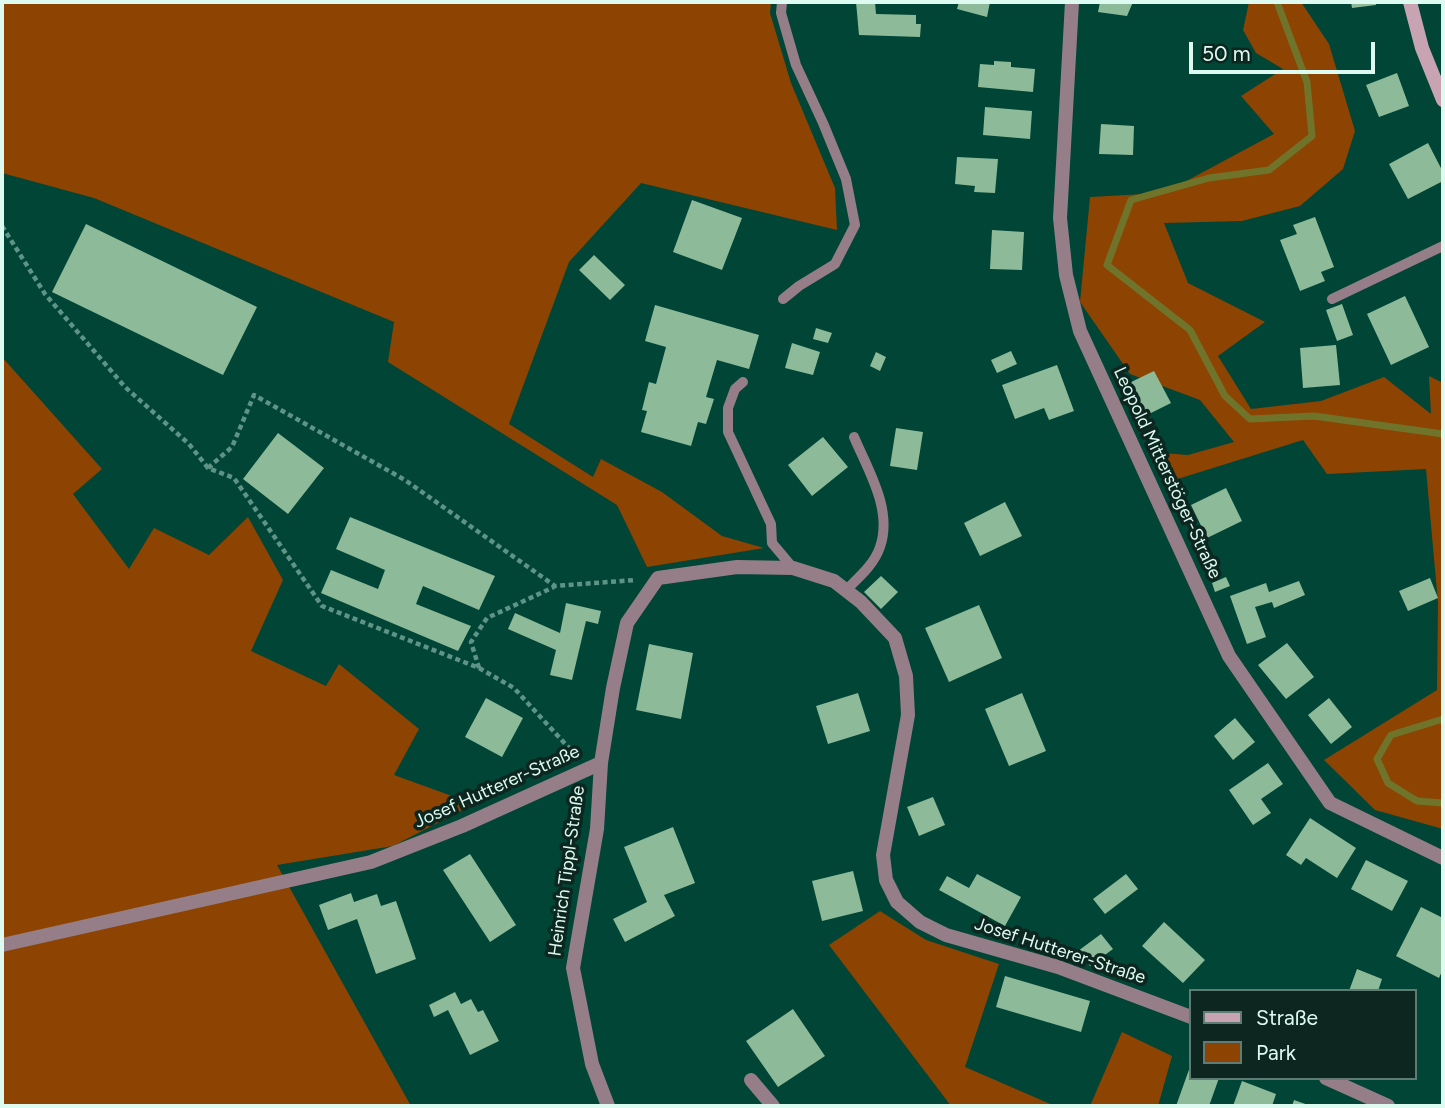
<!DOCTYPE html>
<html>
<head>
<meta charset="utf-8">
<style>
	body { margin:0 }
	#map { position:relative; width:1445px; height:1108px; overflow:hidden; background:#004536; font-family:Figtree,sans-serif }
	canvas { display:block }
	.frame { position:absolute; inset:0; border:4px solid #ddfbf1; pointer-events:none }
	.legend { position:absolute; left:1189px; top:989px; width:228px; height:91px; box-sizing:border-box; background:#0d261f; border:2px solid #607b73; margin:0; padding:9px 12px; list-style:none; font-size:21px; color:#ddfbf1 }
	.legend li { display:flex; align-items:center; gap:14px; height:35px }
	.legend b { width:35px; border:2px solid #607b73 }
	.scale { position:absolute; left:1189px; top:42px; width:186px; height:32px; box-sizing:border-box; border:4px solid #ddfbf1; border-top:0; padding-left:9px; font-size:21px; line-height:24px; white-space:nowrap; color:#ddfbf1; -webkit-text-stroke:5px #0d261f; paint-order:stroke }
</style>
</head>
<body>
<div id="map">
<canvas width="1445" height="1108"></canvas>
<div class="frame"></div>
<ul class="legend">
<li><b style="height:9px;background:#c8a4b2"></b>Straße</li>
<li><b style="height:19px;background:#8d4301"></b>Park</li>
</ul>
<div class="scale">50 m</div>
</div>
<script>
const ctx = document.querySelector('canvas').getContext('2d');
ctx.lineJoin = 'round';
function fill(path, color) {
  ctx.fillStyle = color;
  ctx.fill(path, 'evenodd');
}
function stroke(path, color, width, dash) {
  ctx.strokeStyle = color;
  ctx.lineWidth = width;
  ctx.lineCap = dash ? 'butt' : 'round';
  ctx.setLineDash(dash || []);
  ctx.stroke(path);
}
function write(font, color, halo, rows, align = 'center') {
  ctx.font = font + ' Figtree,sans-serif';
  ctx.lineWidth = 7;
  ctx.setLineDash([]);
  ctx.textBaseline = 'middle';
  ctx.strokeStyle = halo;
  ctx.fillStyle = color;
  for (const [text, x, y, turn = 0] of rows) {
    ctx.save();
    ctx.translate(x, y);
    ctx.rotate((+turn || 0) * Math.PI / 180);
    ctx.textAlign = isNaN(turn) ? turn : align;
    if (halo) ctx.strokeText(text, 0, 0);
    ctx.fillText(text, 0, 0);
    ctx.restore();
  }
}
fill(new Path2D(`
	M2,2H771L770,13L791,83L835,188L837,230L641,183L569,262L509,424L593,477L601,459L662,492L722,536L764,548L647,567L617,505L388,362L394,322L94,198L2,173Z
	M1249,2H1301L1329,44L1355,131L1343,169L1300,206L1242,221L1164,223L1188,283L1265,322L1218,356L1251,409L1321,401L1384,377L1431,414L1429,376L1443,383V829L1375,810L1324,760L1437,690L1438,603L1426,469L1327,474L1303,440L1168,482L1150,452L1188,455L1234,442L1200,400L1130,374L1080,302L1090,197L1164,193L1274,134L1241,96L1283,69L1256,53L1243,30Z
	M2,357L102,469L73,494L129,569L154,528L209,555L248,517L283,580L251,651L326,686L339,664L419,729L394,775L474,804L393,846L277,865L411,1106H2Z
	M880,911L926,940L999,964L965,1067L1055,1106H951L829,945Z
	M1122,1032L1172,1056L1158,1106H1090Z`), '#8d4301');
stroke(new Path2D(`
	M1277,2L1307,82L1312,136L1269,170L1209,178L1131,200L1107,265L1190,330L1225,396L1250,419L1314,416L1443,434
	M1443,719L1391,735L1377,759L1388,783L1417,801L1443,803`), '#70742b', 7);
fill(new Path2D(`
	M856,2H875L876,14L916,15V24H921L920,37L859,35Z
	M959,2H990L987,17L957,9Z
	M1100,2H1133L1127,16L1098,12Z
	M1351,2H1376V5L1352,8Z
	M994,61L1011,62V67L1035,69L1033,92L978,87L980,64L994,65Z
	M1397,73L1409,106L1379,117L1366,85Z
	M985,107L1032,111L1030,139L983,135Z
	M1101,124L1134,126L1133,155L1099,154Z
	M1428,143L1443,172V181L1408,199L1389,164Z
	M957,157L998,159L995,193L974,192L975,186L955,184Z
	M692,200L742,218L722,270L673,252Z
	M1315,217L1334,267L1321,272L1325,281L1300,291L1280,240L1297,234L1293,225Z
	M86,224L257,307L223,375L52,292Z
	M992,230L1024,232L1022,270L990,269Z
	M594,255L625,285L610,300L579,270Z
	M1405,296L1429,347L1391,365L1367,314Z
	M1342,304L1353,335L1337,341L1326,310Z
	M655,305L759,335L749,369L717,360L706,397L714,399L706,424L698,422L691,446L641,432L647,411L642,410L649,382L656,384L666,347L645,341Z
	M816,328L832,333L828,343L813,339Z
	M792,343L820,352L813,375L785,368Z
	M1336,345L1340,385L1303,388L1300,348Z
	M1011,351L1017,364L997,373L991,360Z
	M876,352L886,357L880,371L870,366Z
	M1057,365L1074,411L1049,420L1044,408L1015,419L1002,385Z
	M1154,371L1171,403L1145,416L1127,384Z
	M896,428L923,432L917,470L890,466Z
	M278,433L324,468L288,514L243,479Z
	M823,437L848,467L812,496L788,465Z
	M1226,488L1242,521L1207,538L1191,505Z
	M1005,502L1022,536L980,556L964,523Z
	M350,517L495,576L479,610L423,586L416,604L471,626L458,651L321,593L331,570L378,589L385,570L336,549Z
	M881,576L898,592L881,609L864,592Z
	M1226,577L1230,586L1215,592L1212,583Z
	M1430,578L1438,598L1408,611L1399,591Z
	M1299,581L1305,595L1274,608L1272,602L1255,607L1266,637L1247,644L1230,596L1266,583L1269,592Z
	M566,603L601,611L598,624L586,621L572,680L550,675L556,650L508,629L515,613L560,633Z
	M979,605L1002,658L949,682L925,628Z
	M1287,643L1314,677L1286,699L1258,665Z
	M649,644L693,653L681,719L636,710Z
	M858,693L870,731L828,744L816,706Z
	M1022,693L1046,751L1009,766L985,709Z
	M486,698L523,718L502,757L465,737Z
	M1329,698L1352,727L1331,744L1308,715Z
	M1235,718L1255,742L1233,760L1214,736Z
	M1268,763L1283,784L1261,799L1271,813L1253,825L1229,790Z
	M933,797L945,825L919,836L907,807Z
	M1310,818L1356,848L1337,878L1306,858L1301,865L1286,855Z
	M673,827L695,883L664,895L675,916L625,942L613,919L647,902L624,847Z
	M470,854L516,925L490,942L443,870Z
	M1366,860L1408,881L1392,911L1351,889Z
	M853,871L863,911L822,921L812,881Z
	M977,874L1021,897L1005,926L939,890L947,876L969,888Z
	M1126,874L1138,889L1105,914L1093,899Z
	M351,893L354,902L377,894L381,906L396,901L416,959L376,974L357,919L328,930L319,905Z
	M1421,907L1443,918V969L1439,978L1396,956Z
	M1164,922L1205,960L1183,983L1142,946Z
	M1101,934L1113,949L1090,966L1078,951Z
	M1357,969L1382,979L1378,991H1349Z
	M1005,976L1090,1001L1081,1032L996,1007Z
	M455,992L461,1004L471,999L478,1012L483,1010L499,1041L470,1055L448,1010L434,1017L429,1005Z
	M793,1009L825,1056L778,1087L746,1041Z
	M1191,1064V1078H1219L1209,1106H1176Z
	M1242,1081L1276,1094L1272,1106H1233Z
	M1294,1100L1311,1106H1292Z`), '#8dbb99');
stroke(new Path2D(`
	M2,226L45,294L125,387L189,444L208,468L234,478L322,606L479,668L514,688L568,747L581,753
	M208,468L232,447L254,395L405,480L555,586L636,580
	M479,668L471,642L487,618L554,587`), '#5e9386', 4.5, [5, 3.5]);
stroke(new Path2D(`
	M782,2L781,13L796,65L823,123L846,179L855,225L835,264L799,286L783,299
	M1332,299L1443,246
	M743,382L735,389L728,408V432L771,524L772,543L793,568
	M846,590C858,578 874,565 880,547C893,510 868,470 854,437`), '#957e87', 10);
stroke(new Path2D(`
	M1072,2L1060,218L1066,275L1080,331L1229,656L1330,803L1443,858
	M601,763L597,829L573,968L592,1064L608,1106
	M2,945L371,862L462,826L601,763L613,688L627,623L658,578L737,567L793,568L834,581L861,602L895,638L906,676L908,715L883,855L886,880L897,902L920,922L946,935L1058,967L1191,1017
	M1326,1078L1388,1106
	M751,1080L773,1106`), '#957e87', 14);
stroke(new Path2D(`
	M1410,2L1422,48L1443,100`), '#c8a4b2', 14);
write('18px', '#ddfbf1', '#0d261f', [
	["Leopold Mitterstöger-Straße",1167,473,65],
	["Josef Hutterer-Straße",497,787,-24],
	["Heinrich Tippl-Straße",567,871,-82],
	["Josef Hutterer-Straße",1060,951,18]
]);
</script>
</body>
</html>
